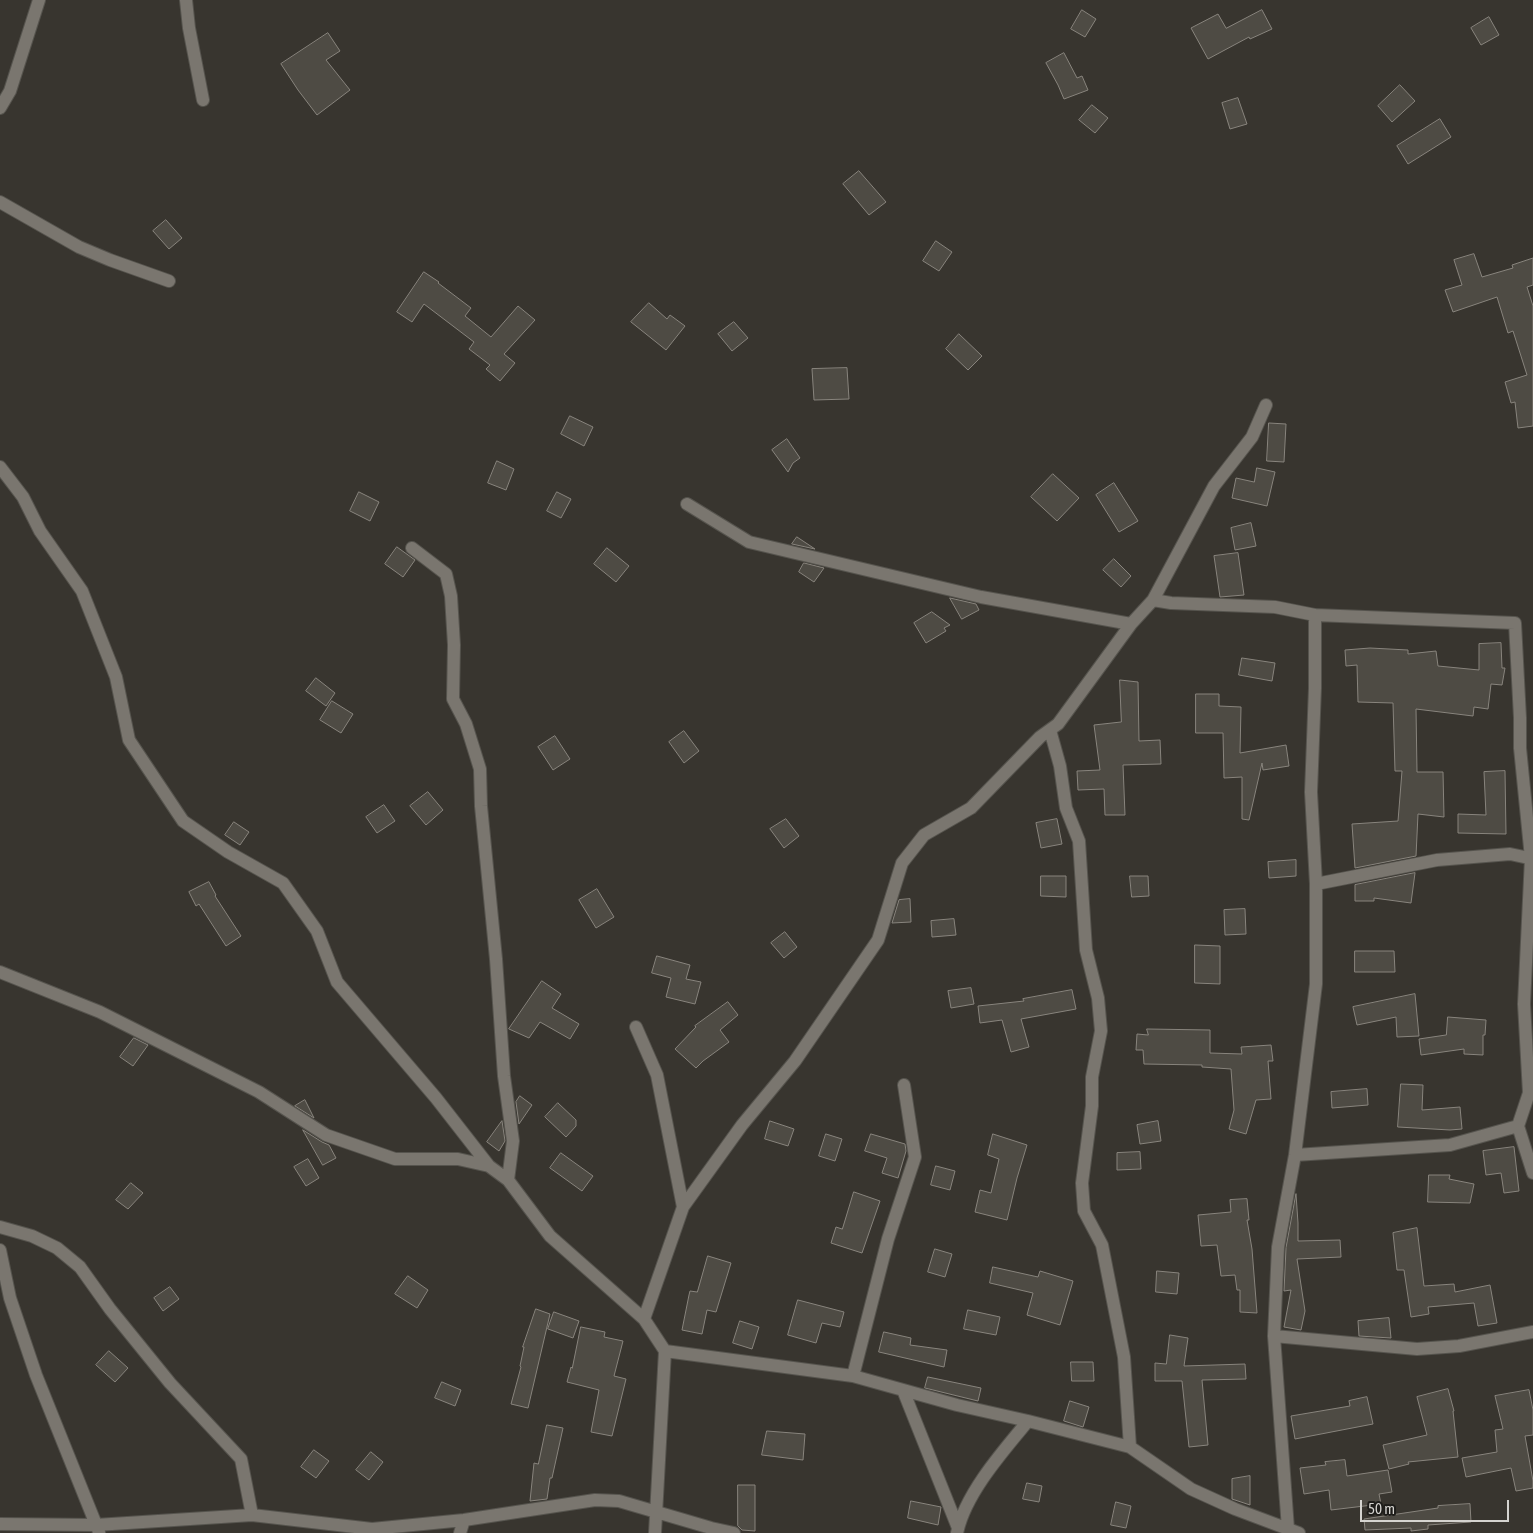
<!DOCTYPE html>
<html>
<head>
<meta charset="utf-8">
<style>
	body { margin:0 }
	#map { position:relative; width:1533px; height:1533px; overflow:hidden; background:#38352f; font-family:"Asap Condensed",sans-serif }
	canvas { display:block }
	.scale { position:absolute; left:1360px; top:1500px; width:149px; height:22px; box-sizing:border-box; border:2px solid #d5d4d0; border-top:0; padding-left:6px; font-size:15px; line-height:18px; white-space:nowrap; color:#d5d4d0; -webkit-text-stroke:4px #1e1d1a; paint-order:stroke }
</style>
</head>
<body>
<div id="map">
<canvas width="1533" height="1533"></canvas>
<div class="scale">50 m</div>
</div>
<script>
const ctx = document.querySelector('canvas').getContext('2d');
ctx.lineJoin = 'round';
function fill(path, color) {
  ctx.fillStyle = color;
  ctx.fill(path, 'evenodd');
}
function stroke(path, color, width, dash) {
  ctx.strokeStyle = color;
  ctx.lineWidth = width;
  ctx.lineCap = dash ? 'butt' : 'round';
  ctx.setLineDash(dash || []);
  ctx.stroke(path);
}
const building = new Path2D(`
	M1082,10L1096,19L1085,37L1071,29Z
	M1262,10L1272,29L1250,39L1249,37L1208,59L1191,28L1218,14L1226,28Z
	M1489,17L1499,35L1481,45L1471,28Z
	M328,33L340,51L326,60L350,90L317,115L298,90L281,64Z
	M1064,53L1077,78L1082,76L1088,90L1064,99L1058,85L1046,63Z
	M1400,85L1415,101L1392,122L1378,106Z
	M1238,98L1247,124L1230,129L1222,103Z
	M1092,105L1108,118L1095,133L1079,120Z
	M1440,119L1451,137L1408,164L1397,146Z
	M859,171L886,202L869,215L843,184Z
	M166,220L182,238L169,249L153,231Z
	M936,241L952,252L939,271L923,261Z
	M1474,254L1482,277L1513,268L1512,265L1533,258V285L1527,287L1533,306V426L1518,428L1515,402L1511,403L1505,382L1527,375L1513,331L1508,333L1497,297L1453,312L1445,290L1462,285L1454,260Z
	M424,272L439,282L438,283L471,308L465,316L491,337L518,306L535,320L504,354L515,363L500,381L486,369L490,365L469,349L474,342L424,304L412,322L397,312Z
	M649,303L667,319L670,315L685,326L666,350L631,322Z
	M734,322L748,338L732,351L718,334Z
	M959,334L982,356L968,370L946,349Z
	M847,368L849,399L814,400L812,369Z
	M570,416L593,427L584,446L561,434Z
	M1269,423L1286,424L1284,462L1267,461Z
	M787,439L800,458L793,463L788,472L772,450Z
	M497,461L514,469L506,490L488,483Z
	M1257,468L1275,472L1267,506L1232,498L1236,478L1254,482Z
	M1053,474L1079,498L1057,521L1031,497Z
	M1114,483L1138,521L1119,532L1096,495Z
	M359,492L379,502L370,521L350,511Z
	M557,492L571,499L561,518L547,511Z
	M1251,523L1256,546L1235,550L1231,528Z
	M797,537L815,549L792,544Z
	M397,547L415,560L403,577L385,564Z
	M607,548L629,566L616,582L594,564Z
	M1238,553L1244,595L1220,597L1214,556Z
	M1114,559L1131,576L1121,587L1103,570Z
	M804,563L824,568L814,582L799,572Z
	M950,598L976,604L979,610L962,619Z
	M932,612L950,625L944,628L946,631L926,643L914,623Z
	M1501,643L1502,668H1505L1502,685L1491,684L1488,709L1474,707L1473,716L1416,709L1417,772H1443L1444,817L1418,814L1416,856L1355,868L1352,824L1398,821L1402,771H1395L1393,703L1358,702L1357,665L1346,666L1345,650L1370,648L1408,650V654L1436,651L1438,666L1479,670V644Z
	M1242,658L1275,663L1272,681L1239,675Z
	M316,678L335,693L326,706L306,691Z
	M1120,680L1138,682L1139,741L1160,740L1161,764L1123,765L1125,815H1105L1104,789L1078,790L1077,771L1100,770L1094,725L1121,722Z
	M1196,694H1219V706L1241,707L1240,753L1286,745L1289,766L1263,770L1262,763L1249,820L1242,819V777L1224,778L1223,733H1196Z
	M332,701L353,714L341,733L320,720Z
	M684,731L699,751L684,763L669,742Z
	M555,736L570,759L553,770L538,747Z
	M1505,771L1506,834L1458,833V814L1486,815L1484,772Z
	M428,792L443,810L426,825L410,806Z
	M384,805L395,821L377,833L366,817Z
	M786,819L799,836L784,848L770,829Z
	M1057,819L1062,844L1041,848L1036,823Z
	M234,822L249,832L240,845L225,835Z
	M1296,860V876L1269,878L1268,862Z
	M1415,873L1411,903L1374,898V901H1355V885Z
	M1041,876H1066V897L1041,896Z
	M1130,876H1148L1149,896L1132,897Z
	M209,882L216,895L215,896L241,936L226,946L199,904L196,906L189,892Z
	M597,889L614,917L596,928L579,900Z
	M910,899L911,922L892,923L899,900Z
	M1245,909L1246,934L1225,935L1224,910Z
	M954,919L956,935L932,937L931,921Z
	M785,932L797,947L784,958L771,943Z
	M1195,945L1220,946V984L1195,983Z
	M1355,951H1394L1395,972H1355Z
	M657,956L690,965L686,979L701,982L695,1004L666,997L671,978L652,973Z
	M542,981L561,994L552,1008L579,1024L570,1039L540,1022L529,1038L509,1029Z
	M971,988L974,1004L951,1008L948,991Z
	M1072,990L1076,1009L1021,1019L1029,1047L1011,1052L1002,1020L980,1023L978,1006L1024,1001L1023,999Z
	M1415,994L1419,1036L1397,1037L1396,1017L1357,1025L1353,1007Z
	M728,1002L738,1015L720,1030L729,1042L703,1061L696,1068L675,1049L696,1027L695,1026Z
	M1448,1017L1486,1020L1485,1035H1483V1055L1464,1054V1049L1421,1055L1419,1039L1446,1035Z
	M1147,1029L1210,1030V1053L1242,1054L1241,1047L1271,1045L1273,1061H1268L1271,1099L1256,1100L1246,1134L1229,1129L1234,1110L1231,1069L1202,1067V1065L1144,1064L1143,1050H1136L1137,1034L1148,1035Z
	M134,1038L148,1045L133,1066L120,1057Z
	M1401,1084L1423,1085L1422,1110L1460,1107L1462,1129L1450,1130L1398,1127Z
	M1367,1089L1368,1105L1332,1108L1331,1092Z
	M520,1096L532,1105L519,1124L516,1102Z
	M305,1100L314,1118L295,1106Z
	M558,1103L576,1120V1126L566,1137L545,1117Z
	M502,1121L505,1141L499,1151L487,1142Z
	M770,1121L794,1129L788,1146L765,1139Z
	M1158,1121L1161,1141L1140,1144L1137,1125Z
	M303,1130L322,1142L329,1145L336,1158L323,1165Z
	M826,1134L842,1139L835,1161L819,1156Z
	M871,1134L905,1144L906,1151L898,1178L882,1173L887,1158L865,1151Z
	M993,1134L1027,1145L1017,1178L1007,1220L975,1212L980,1190L991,1193L999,1159L988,1155Z
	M1514,1147L1519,1191L1504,1193L1501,1173L1486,1175L1483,1151Z
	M1140,1152L1141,1169L1117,1170V1153Z
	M561,1153L593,1176L582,1191L550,1168Z
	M308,1159L319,1178L306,1186L294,1167Z
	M936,1166L955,1171L950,1190L931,1185Z
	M1429,1175H1450L1449,1179L1474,1184L1470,1203L1428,1202Z
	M131,1183L143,1193L128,1209L116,1200Z
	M854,1192L880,1201L862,1253L831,1243L836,1227L842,1229Z
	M1296,1194L1298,1223V1241L1340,1240L1341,1257L1297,1259L1305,1311L1301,1330L1284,1327L1291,1290L1284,1291L1286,1248Z
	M1247,1199L1249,1220H1247L1252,1249L1257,1313L1240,1312V1290H1237L1235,1275L1221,1276L1217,1245L1201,1246L1198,1215L1231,1212L1230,1200Z
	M1417,1228L1424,1286L1454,1284L1455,1292L1490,1285L1497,1323L1478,1326L1474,1303L1428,1307L1429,1314L1411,1317L1404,1270H1397L1393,1233Z
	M935,1249L952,1254L945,1277L928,1272Z
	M708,1256L731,1263L716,1312L707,1310L702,1334L682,1330L689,1295L690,1291L697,1292Z
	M993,1267L1038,1277L1040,1271L1073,1281L1060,1325L1027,1315L1033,1293L990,1283Z
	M1157,1271L1179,1273L1177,1294L1156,1292Z
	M408,1276L428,1290L417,1308L395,1294Z
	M170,1287L179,1299L163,1311L154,1298Z
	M798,1300L844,1312L840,1327L822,1323L816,1343L788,1335Z
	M536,1309L550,1314L528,1408L511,1404L521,1367L520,1366L524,1347H523Z
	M968,1310L1000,1317L996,1335L964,1329Z
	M554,1312L579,1321L573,1338L548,1329Z
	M1389,1318L1391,1338L1359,1336L1358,1321Z
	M740,1321L759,1327L752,1349L733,1343Z
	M581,1327L605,1332L604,1337L623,1341L614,1376L626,1379L612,1436L591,1432L599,1390L567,1382L571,1367L572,1368Z
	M884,1332L911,1338L910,1345L947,1350L944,1367L879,1352Z
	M1170,1335L1188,1338L1184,1366L1245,1364L1246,1379L1202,1380L1208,1445L1189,1447L1182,1381H1155V1363L1166,1364Z
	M109,1351L128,1368L115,1382L96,1365Z
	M1071,1362H1093L1094,1381H1072Z
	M928,1377L981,1388L978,1401L925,1388Z
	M442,1382L461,1390L455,1406L435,1398Z
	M1448,1389L1454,1411H1453L1458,1457L1408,1462L1409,1464L1389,1469L1383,1445L1427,1435L1417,1397Z
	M1529,1390L1533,1410V1435L1525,1436L1533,1481V1488L1516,1491L1511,1468L1466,1477L1462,1458L1497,1452L1495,1430L1503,1429L1495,1396Z
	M1367,1397L1373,1424L1295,1439L1291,1416L1350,1406L1349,1401Z
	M1070,1401L1089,1407L1083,1427L1064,1421Z
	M547,1425L563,1428L552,1478H550L547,1499L530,1501L534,1463L538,1464Z
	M767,1431L805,1434L803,1460L762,1455Z
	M314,1450L329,1461L316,1478L301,1467Z
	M371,1452L383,1462L369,1480L356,1470Z
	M1345,1460L1347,1476L1388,1470L1392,1492L1379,1494L1381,1504L1331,1510L1329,1490L1304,1494L1300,1468L1326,1465L1325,1462Z
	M1250,1476V1505L1232,1499V1479Z
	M1027,1483L1042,1486L1039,1502L1023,1499Z
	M738,1485H755V1531L742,1530L738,1526Z
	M911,1501L941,1507L938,1525L908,1518Z
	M1116,1502L1131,1506L1126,1528L1111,1525Z
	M1470,1504L1471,1522L1428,1525V1529L1411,1531V1528L1365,1530L1364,1519L1438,1508V1506Z`);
fill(building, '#4e4b44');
stroke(building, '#88847d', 1);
const minor = new Path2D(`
	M186,0L189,28L203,100
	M0,108L10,91L39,0
	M0,202L79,247L110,260L169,281
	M0,467L23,497L40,531L82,591L116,677L129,740L183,821L228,852L283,883L317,931L337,982L436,1098L489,1166L508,1180L550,1236L644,1319L665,1351L655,1533
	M687,504L749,542L981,597L1131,624
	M412,548L446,574L451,596L454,645L453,699L466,724L480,769L481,806L496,959L504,1076L513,1141L508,1180
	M1153,600L1171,603L1275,607L1315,615L1515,623L1520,718V748L1531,858L1524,1004L1529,1093L1518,1126L1533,1173
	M1050,730L1060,766L1066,808L1079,841L1086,950L1098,998L1101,1031L1092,1077V1106L1082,1183L1084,1211L1102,1245L1124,1357L1130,1447
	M1316,884L1437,860L1510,854L1533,859
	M0,972L100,1012L259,1092L326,1135L395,1159H458L489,1166
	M636,1027L657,1075L683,1207
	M1295,1155L1450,1145L1518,1126
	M0,1227L32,1236L57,1248L80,1267L110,1309L170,1383L241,1459L252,1515
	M0,1250L10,1298L36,1375L99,1532
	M644,1319L683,1207L742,1125L795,1061L878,940L902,863L924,835L971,808L1040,737L1058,724L1131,624L1153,600L1214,486L1252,437L1266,405
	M1274,1336L1417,1349L1459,1346L1533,1332
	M665,1351L853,1376L957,1405L1028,1421L1130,1447L1191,1489L1235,1509L1299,1533
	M853,1376L888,1239L915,1157L904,1085
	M903,1390L958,1528
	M0,1524L96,1525L252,1515L372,1529L464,1520L595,1500L619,1501L711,1528L734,1533
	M1288,1529L1274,1336L1278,1247L1295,1155L1316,984V884L1311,792L1315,688V615
	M460,1533L464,1520
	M957,1533C965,1494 1003,1451 1028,1421`);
stroke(minor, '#56544e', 14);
stroke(minor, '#7a766f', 12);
</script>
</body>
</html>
